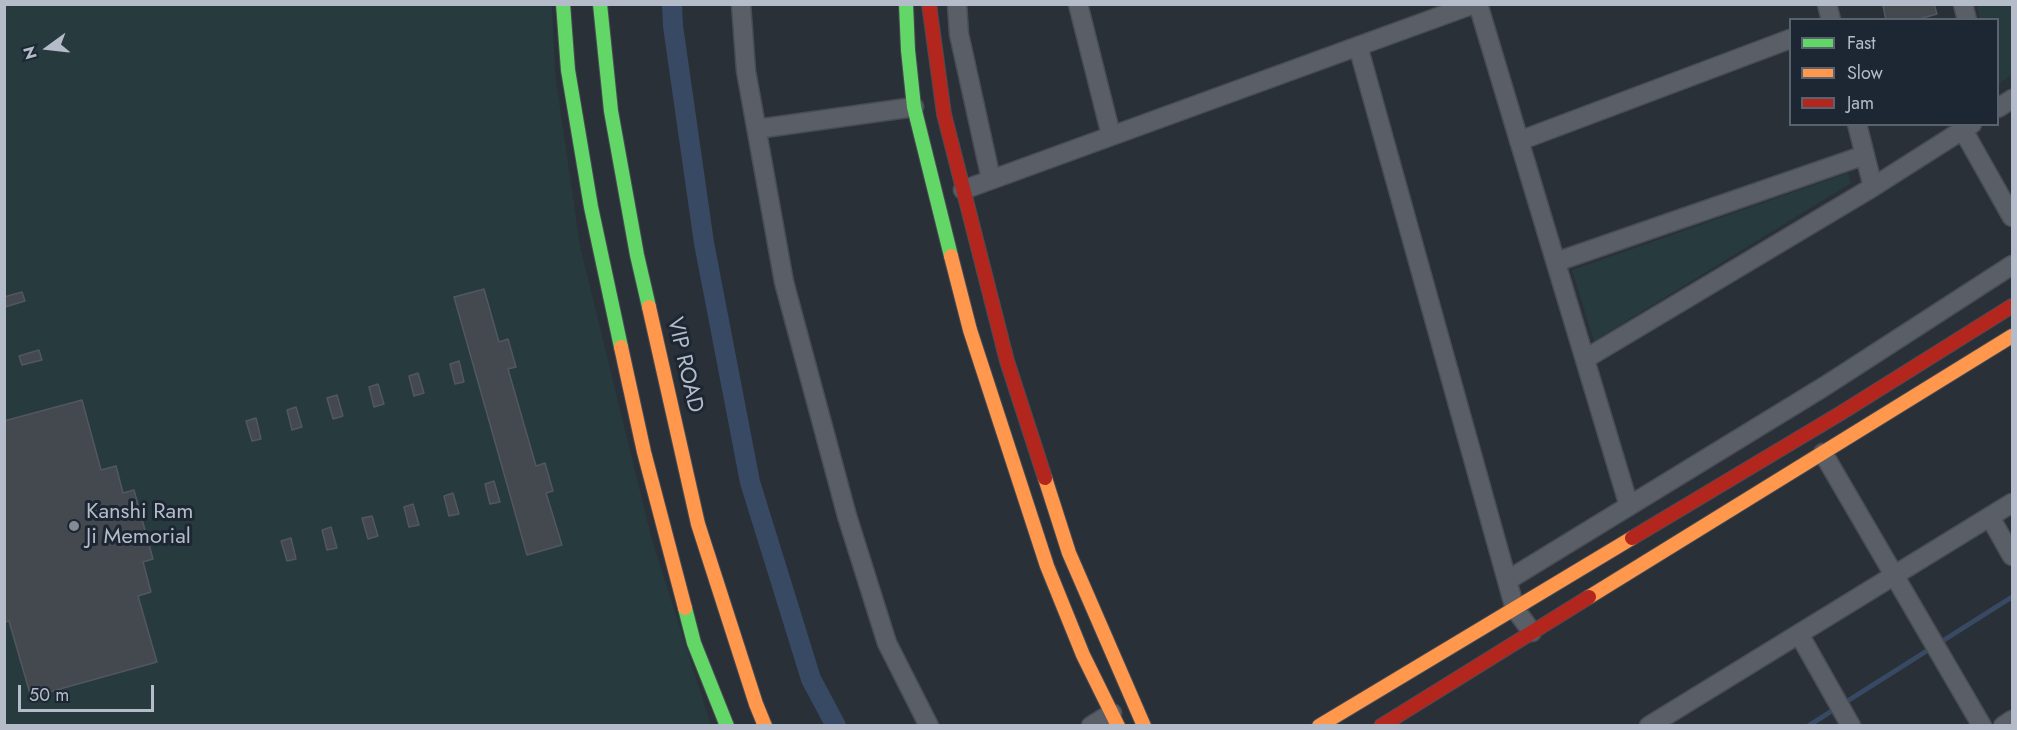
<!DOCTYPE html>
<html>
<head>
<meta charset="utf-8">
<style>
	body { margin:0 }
	#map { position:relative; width:2017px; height:730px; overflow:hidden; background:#2a3038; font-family:Jost,sans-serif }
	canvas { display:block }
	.frame { position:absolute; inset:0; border:6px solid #b4bcc9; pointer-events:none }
	.legend { position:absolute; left:1789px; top:18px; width:210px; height:108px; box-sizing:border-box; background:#1d2633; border:2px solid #59626f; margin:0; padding:8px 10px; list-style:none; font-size:18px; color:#b4bcc9 }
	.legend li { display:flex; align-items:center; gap:12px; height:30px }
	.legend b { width:30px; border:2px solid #59626f }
	.north { position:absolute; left:18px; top:18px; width:60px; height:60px; -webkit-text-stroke:4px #1d2633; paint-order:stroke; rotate:255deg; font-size:16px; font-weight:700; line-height:24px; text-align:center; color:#b4bcc9 }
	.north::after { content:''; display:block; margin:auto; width:21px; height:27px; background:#b4bcc9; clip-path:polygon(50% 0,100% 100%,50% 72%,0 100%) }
	.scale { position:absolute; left:18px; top:685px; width:136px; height:27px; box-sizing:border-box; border:3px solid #b4bcc9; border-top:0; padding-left:8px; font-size:18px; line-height:21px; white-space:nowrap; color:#b4bcc9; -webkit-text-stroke:4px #1d2633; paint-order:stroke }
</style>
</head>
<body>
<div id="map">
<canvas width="2017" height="730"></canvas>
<div class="frame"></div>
<ul class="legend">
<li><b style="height:8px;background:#63d668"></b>Fast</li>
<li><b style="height:8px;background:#ff974d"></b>Slow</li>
<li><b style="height:8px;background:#b3261e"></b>Jam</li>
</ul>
<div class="north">N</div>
<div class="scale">50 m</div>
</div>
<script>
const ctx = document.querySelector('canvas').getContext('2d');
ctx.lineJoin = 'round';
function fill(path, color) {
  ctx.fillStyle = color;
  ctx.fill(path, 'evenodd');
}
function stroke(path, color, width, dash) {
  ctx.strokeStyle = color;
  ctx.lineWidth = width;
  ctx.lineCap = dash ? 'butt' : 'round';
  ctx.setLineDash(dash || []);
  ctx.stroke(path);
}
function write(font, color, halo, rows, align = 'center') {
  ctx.font = font + ' Jost,sans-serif';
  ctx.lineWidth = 6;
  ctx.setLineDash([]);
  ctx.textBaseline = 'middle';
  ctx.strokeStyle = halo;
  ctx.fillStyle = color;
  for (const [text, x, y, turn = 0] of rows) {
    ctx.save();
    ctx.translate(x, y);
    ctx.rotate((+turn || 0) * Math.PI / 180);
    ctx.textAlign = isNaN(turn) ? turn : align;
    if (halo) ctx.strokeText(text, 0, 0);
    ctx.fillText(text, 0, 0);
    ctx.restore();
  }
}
fill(new Path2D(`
	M4,5H552L555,73L580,246L652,540L711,725H5Z
	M1977,5H2012V75L1998,84V20L1980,19Z
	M1848,173L1851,183L1594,341L1572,270Z`), '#273a3e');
stroke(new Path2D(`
	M1808,726L2012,597`), '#384963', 5);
stroke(new Path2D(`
	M672,4L673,26L704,243L750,482L811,679L836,726`), '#384963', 20);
const building = new Path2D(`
	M1889,4H1934L1937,14L1916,20H1886L1883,6Z
	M484,289L499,342L508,339L516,367L508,369L536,466L545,463L553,491L546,493L562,545L527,555L454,297Z
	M22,292L25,301L5,307L4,297Z
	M39,350L42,360L22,365L19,356Z
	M459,361L464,382L455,384L450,364Z
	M418,373L424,393L414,396L409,376Z
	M378,384L384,404L374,407L369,387Z
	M337,395L343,416L333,419L327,398Z
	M82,400L101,470L116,466L123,493L134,490L153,559L143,562L151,592L138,596L157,662L31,697L9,621L4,622V421Z
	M296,407L302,427L292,430L287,410Z
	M256,418L261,439L252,441L246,421Z
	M494,481L500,502L490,504L485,484Z
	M453,493L459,514L449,516L444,496Z
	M413,504L419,525L409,527L404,507Z
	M372,516L378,536L368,539L362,518Z
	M331,527L337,548L327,550L322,530Z
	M291,538L296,559L287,561L281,541Z`);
fill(building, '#444950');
stroke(building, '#52575f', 1.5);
const street = new Path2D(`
	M741,4L746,71L784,282L847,516L887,643L929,726
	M957,4L959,34L991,179
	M1078,4L1111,135
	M1478,4L1629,506
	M1827,4L1831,20
	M1963,4L1967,20
	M1358,46L1515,609L1532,632
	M1998,108L2012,99
	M1857,124L1873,187
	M757,129L914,107
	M1963,130L2012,217
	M1519,141L1790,39
	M963,190L1474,4
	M1556,262L1865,155
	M1585,359L1873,187L1972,124
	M1823,453L1982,726
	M1990,517L2012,556
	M1508,580L1825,386L2012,265
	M1799,634L1851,726
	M1091,726L1112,713
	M1649,726L2012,503
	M2003,726L2012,720`);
const fast = new Path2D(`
	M563,4L568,70L591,207L621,347
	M600,4L611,111L637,255L649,307
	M906,4L908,50L914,107L951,256
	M685,608L694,643L727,726`);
const slow = new Path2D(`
	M951,256L970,330L1047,566L1083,655L1118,726
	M649,307L698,524L756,704L765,726
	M621,347L644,452L685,608
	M1045,478L1069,553L1144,726
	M1589,597L2012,336
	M1319,726L1632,538`);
const jam = new Path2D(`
	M929,4L944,114L1007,361L1045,478
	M1632,538L1841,413L2012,306
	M1381,726L1589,597`);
stroke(street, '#484c53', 21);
stroke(fast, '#484c53', 16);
stroke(slow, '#484c53', 16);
stroke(jam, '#484c53', 16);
stroke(street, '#5a5e66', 18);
stroke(fast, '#63d668', 14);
stroke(slow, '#ff974d', 14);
stroke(jam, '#b3261e', 14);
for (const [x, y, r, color] of [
	[74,526,6,"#848b96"]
]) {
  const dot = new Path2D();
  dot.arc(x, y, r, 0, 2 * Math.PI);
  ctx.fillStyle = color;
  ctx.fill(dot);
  stroke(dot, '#1d2633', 2);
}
write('22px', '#b4bcc9', '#1d2633', [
	["VIP ROAD",684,365,77]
]);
write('22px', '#b4bcc9', '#1d2633', [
	["Kanshi Ram",86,513],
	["Ji Memorial",86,538]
], 'left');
</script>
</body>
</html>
